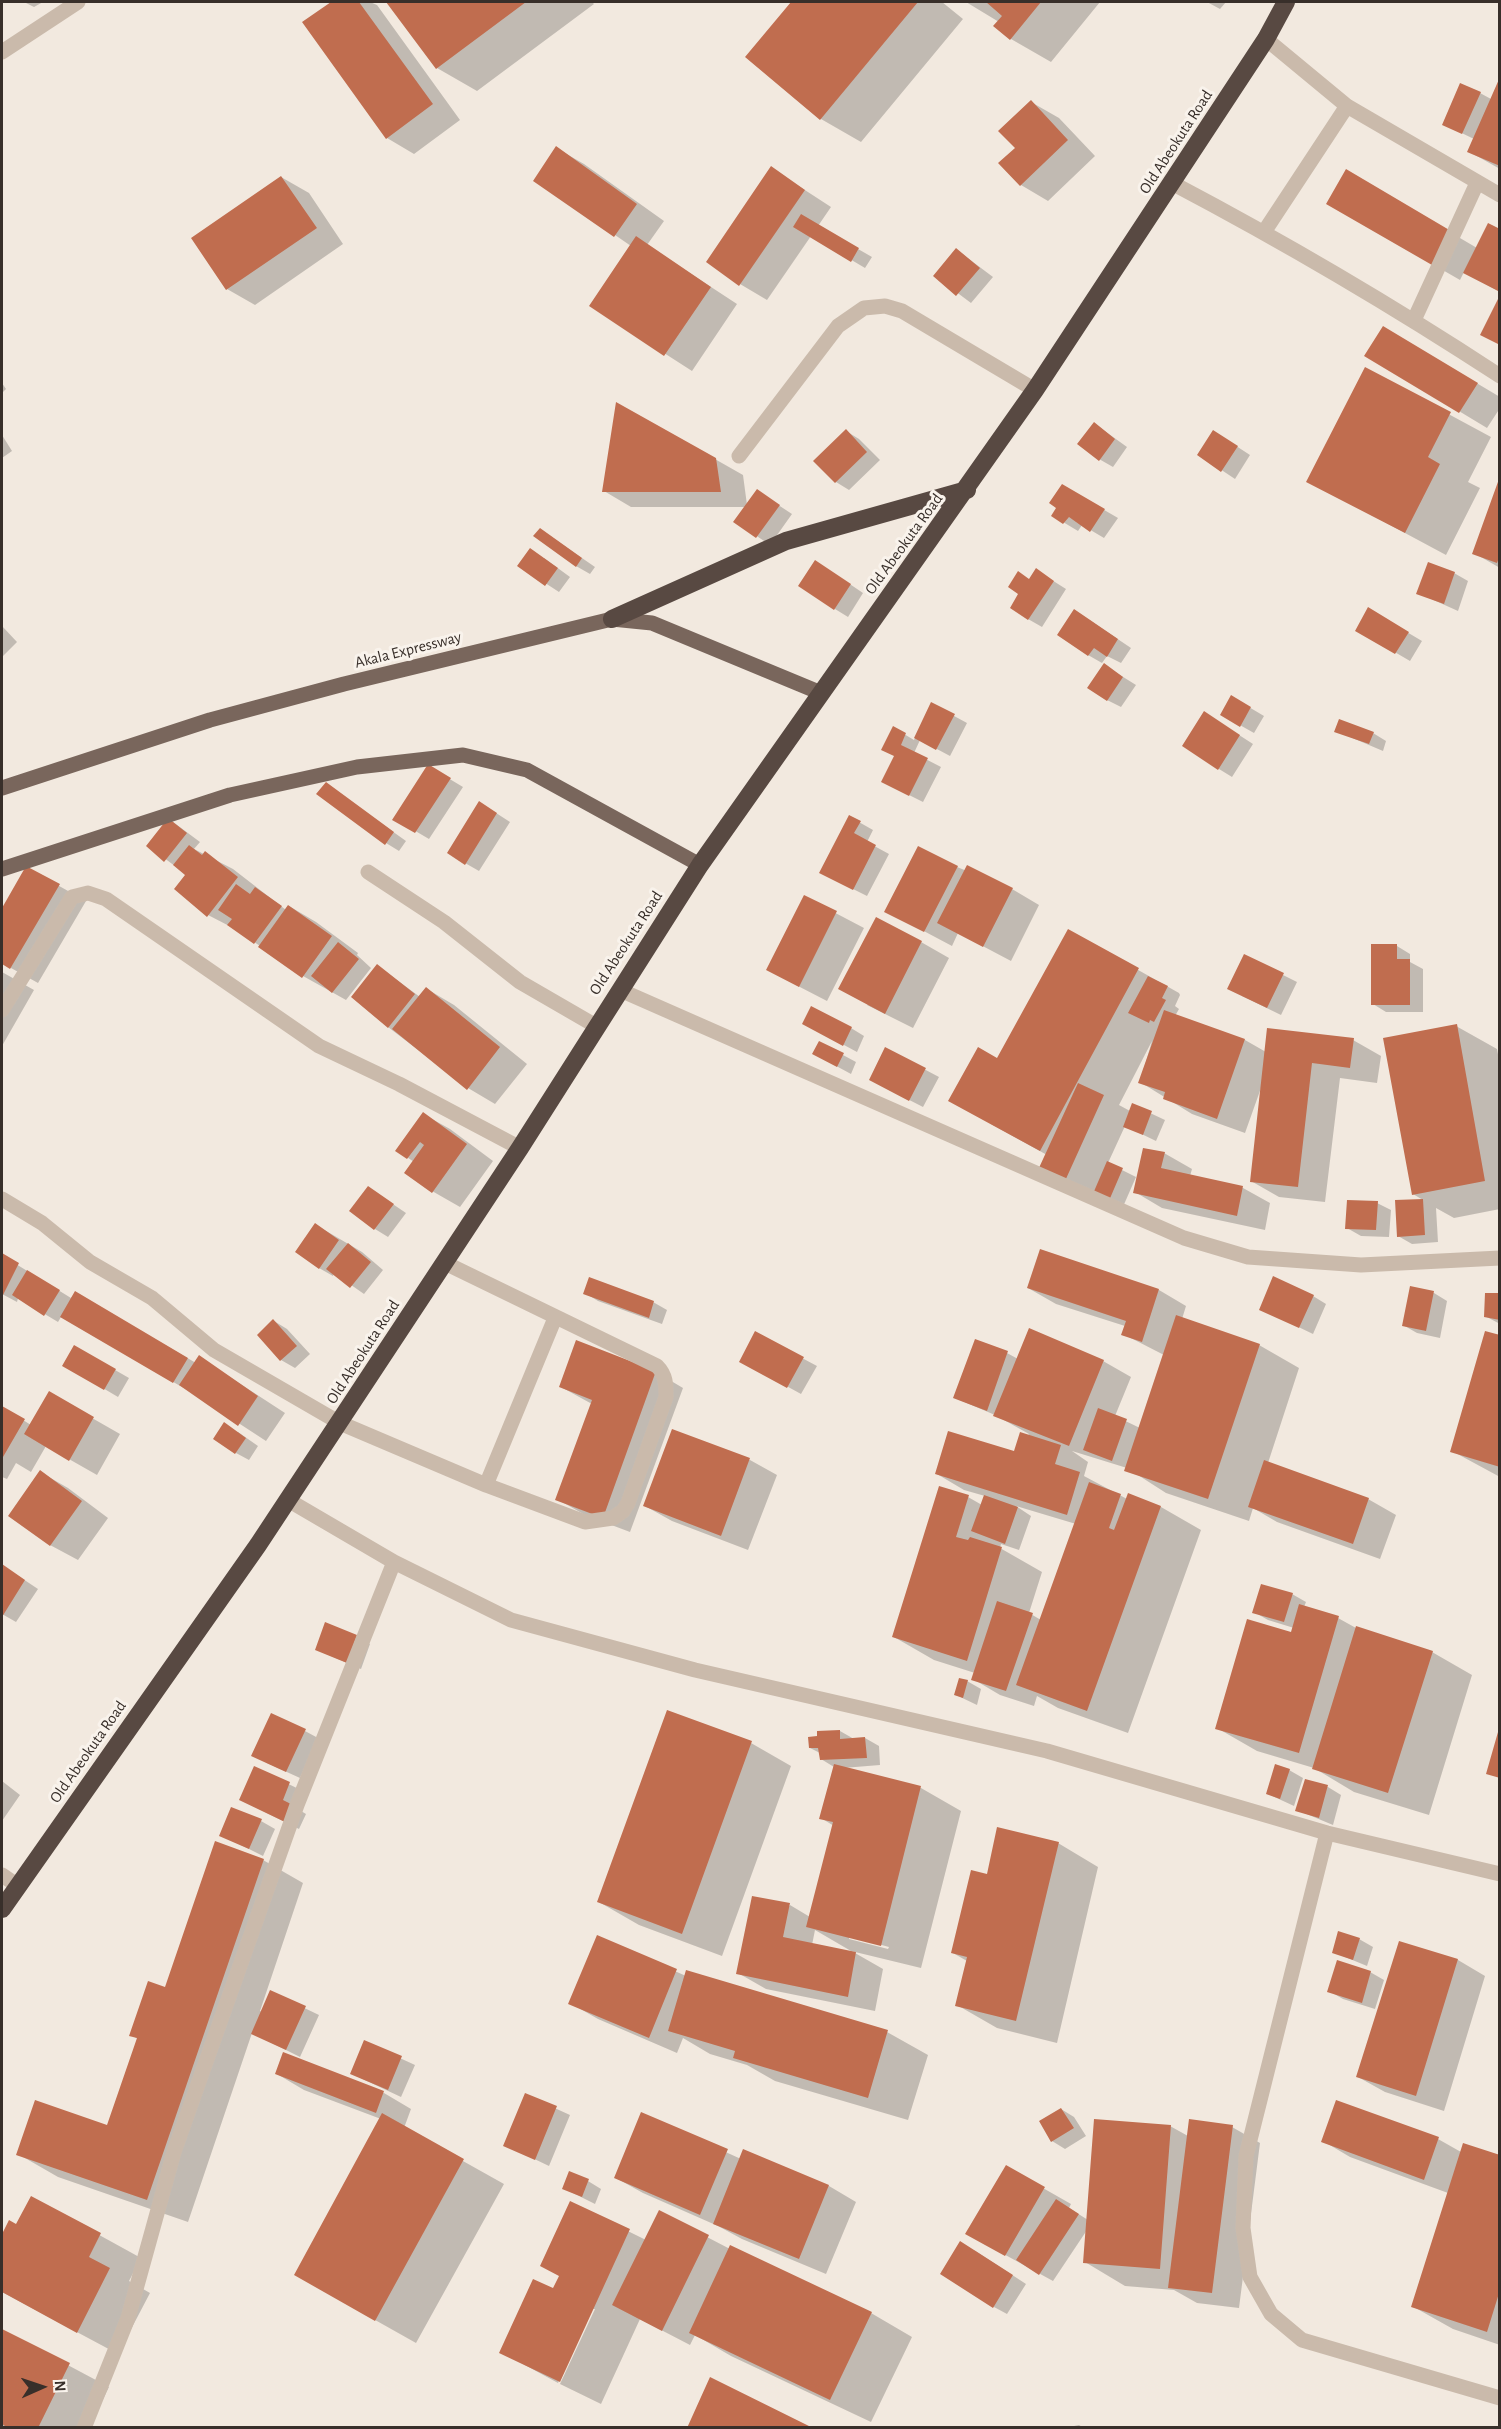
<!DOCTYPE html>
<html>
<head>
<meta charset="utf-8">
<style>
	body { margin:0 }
	#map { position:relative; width:1501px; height:2429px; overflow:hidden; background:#f2e9df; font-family:"Alegreya Sans",sans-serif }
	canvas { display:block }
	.frame { position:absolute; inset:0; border:3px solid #382f2a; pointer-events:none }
	.north { position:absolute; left:12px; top:2357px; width:60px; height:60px; -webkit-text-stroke:4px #f9f3ec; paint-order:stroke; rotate:87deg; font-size:16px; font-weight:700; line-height:24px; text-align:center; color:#382f2a }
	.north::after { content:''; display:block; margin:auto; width:21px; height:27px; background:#382f2a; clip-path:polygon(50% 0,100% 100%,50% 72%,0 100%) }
</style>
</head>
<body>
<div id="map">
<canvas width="1501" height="2429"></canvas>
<div class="frame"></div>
<div class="north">N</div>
</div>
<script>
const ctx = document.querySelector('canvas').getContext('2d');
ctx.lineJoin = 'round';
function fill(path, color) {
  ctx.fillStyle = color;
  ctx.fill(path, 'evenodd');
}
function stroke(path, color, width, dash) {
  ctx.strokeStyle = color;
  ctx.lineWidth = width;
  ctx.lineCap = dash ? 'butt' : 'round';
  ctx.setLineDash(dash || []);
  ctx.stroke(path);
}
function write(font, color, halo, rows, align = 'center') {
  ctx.font = font + ' "Alegreya Sans",sans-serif';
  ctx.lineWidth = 6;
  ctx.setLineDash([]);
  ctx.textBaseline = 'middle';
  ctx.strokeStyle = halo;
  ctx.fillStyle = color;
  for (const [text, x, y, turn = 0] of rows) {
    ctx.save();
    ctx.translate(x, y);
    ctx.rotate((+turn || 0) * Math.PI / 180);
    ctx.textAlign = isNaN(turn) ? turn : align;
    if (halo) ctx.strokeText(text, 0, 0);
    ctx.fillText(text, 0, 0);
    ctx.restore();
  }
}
fill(new Path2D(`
	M24,2H43L34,7Z
	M333,2H370L377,5L460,120L414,154L387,138L304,23Z
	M388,2H592L594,4L477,91L437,68Z
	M793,2H942L963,19L861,142L821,119L747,57Z
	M966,2H1100L1051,62L1011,39L999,22Z
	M1207,2H1226L1220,9Z
	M1500,80V169L1468,151L1474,139L1443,124L1480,93L1491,99Z
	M1031,102L1059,118L1095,156L1048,201L1021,185L1017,148Z
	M556,148L584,164L664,221L647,245L737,304L692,371L591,306L631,246L535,180Z
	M771,168L831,207L818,226L872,257L865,268L811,236L767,300L740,284Z
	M1346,171L1477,248L1500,231V292L1464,272L1460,280L1328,204Z
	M281,177L309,193L343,244L255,305L227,289Z
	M957,250L993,277L971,303L935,276Z
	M1411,344L1500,397V408L1487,428L1366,355Z
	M1365,369L1491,437L1468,482L1480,488L1446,555L1308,481Z
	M2,383L6,389L2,393Z
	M618,404L743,475L747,505L757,491L792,514L770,545L736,522L746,507H631L604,491Z
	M1095,424L1127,447L1113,467L1099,459Z
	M846,431L859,439L880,460L849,490L836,482Z
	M2,435L12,451L2,458Z
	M1227,440L1250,455L1235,479L1199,455Z
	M1500,483V568L1474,553Z
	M1063,486L1118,518L1104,538L1082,525L1078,531L1053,516L1058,508Z
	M540,529L595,567L590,574L576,566Z
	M544,558L570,577L559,592L519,566Z
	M829,570L863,593L848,617L835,609Z
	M1036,570L1066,589L1042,627L1028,619L1020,594Z
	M1454,573L1468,581L1458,611L1418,593Z
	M1368,609L1422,641L1410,661L1357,630Z
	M1088,619L1131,648L1121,663L1107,656L1102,663L1088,655Z
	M2,626L17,642L2,657Z
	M1104,665L1136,685L1121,707L1107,700Z
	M1232,697L1264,716L1254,733L1222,715Z
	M932,704L967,723L950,756L920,740L914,753L941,767L923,802L897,789L894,728L914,740Z
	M1205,713L1253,744L1232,777L1219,769Z
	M1336,731L1373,733L1386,741L1383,751Z
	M428,766L463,787L429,839L395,819Z
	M326,784L406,841L399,851L386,843Z
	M493,811L510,822L479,871L465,863Z
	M850,817L873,830L867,842L889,854L867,896L835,880Z
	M169,819L200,842L194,849L233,869L286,910L289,906L316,922L358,953L357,955L371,968L346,1000L303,976L237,930L208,915L176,889L187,875L148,846Z
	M957,867L1012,889L1039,905L1011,961L958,933L952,946L886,911Z
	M27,868L86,901L38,983L2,963V911Z
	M805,897L864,928L827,1001L796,985Z
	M1069,931L1179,993L1180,995L1175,1006L1179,1009L1175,1016L1245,1040L1266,1052L1353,1040L1381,1056L1377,1083L1340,1078L1325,1202L1279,1197L1251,1181L1261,1088L1245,1133L1192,1114L1140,1082L1152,1041L1119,1105L1130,1111L1133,1105L1165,1120L1156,1141L1125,1126L1108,1163L1136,1177L1122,1209L1068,1185L1047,1155L991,1124L998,1060Z
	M921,942L949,958L913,1028L867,1005Z
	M1397,946L1410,954V962L1423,969V1012H1386L1373,1004Z
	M1245,956L1297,982L1281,1015L1242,996Z
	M378,966L420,997L427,989L454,1005L527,1064L495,1104L468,1088L388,1027Z
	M2,972L34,990L2,1046Z
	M1456,1026L1497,1049L1500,1065V1209L1454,1218L1436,1208L1438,1242L1412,1244L1398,1236L1397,1202L1423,1200L1413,1194Z
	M851,1028L864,1036L857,1052L818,1031Z
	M886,1049L939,1077L923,1107L884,1087Z
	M843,1055L856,1062L851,1074L827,1061Z
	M423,1114L450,1129L493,1161L460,1207L432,1191L414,1162L397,1150Z
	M1164,1153L1192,1169L1190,1176L1243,1188L1270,1203L1265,1230L1162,1208L1135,1192Z
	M369,1188L406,1213L388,1237L375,1229Z
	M1377,1203L1391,1210L1389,1237L1361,1236L1347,1228Z
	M316,1225L362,1252L383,1270L364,1294L334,1273L333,1276L319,1268Z
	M1041,1250L1159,1290L1186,1306L1182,1319L1259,1345L1299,1368L1268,1463L1368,1499L1396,1515L1380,1559L1277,1522L1253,1508L1249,1521L1166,1493L1127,1468L1072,1451L1088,1462L1084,1476L1127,1499L1161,1507L1201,1530L1128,1733L1058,1708L1037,1696L1034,1706L1000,1695L973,1679L975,1673L934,1660L894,1637L968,1497L982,1505L985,1496L964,1490L937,1474L1015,1453L1029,1434L995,1415L955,1398L1007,1353L1018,1359L1103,1361L1131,1377L1115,1416L1140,1428L1164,1355L1123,1334L1125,1326L1056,1304L1028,1288ZM1016,1506L1076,1524L1041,1620L1029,1613L1042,1572L1000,1548L1001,1544L1019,1550L1031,1516Z
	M3,1256L71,1298L75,1293L196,1363L199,1357L285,1413L266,1441L194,1394L61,1317L58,1322L18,1298L17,1302L2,1294Z
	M1411,1288L1434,1293L1447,1301L1440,1338L1417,1333L1403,1325Z
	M585,1293L653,1302L667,1310L662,1324L598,1301Z
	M1500,1295V1324L1485,1316Z
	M1313,1296L1326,1304L1313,1334L1261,1309Z
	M274,1321L287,1329L310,1354L295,1368L281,1360L259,1335Z
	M755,1333L817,1366L801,1394L741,1361Z
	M1500,1337V1477L1452,1451Z
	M75,1347L129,1378L118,1397L64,1365Z
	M656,1372L683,1388L630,1532L585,1515L557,1499L592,1404L561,1387Z
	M50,1394L120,1434L97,1475L46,1446L31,1472L16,1463L7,1479L2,1477V1407L31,1425Z
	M673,1431L750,1460L777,1475L748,1550L672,1521L645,1506Z
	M238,1432L258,1446L249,1460L236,1453Z
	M40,1472L68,1488L108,1518L78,1560L50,1545Z
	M2,1565L38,1589L16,1622L2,1614Z
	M1292,1594L1306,1602L1304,1607L1338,1618L1356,1628L1432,1652L1472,1675L1429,1815L1354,1792L1314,1768L1257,1751L1217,1728L1292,1634L1294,1628L1268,1620L1254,1612Z
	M357,1636L370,1644L361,1669L317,1650Z
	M967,1681L981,1689L977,1705L956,1695Z
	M305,1731L318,1738L300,1778L267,1763Z
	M840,1731L854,1739L865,1738L879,1746L880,1765L843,1768L921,1788L961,1811L921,1968L851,1951L815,1930L812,1945L855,1953L883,1969L875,2011L766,1989L738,1973L790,1905L810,1917L834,1826L821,1818L834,1767L821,1759L820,1753L810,1748ZM849,1936L889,1947L888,1949L849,1939Z
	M751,1743L791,1766L722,1956L639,1925L599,1902Z
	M255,1768L303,1791L296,1808L306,1814L299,1829L241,1800Z
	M1289,1770L1303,1778L1294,1806L1268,1794Z
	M2,1781L20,1795L2,1821Z
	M1306,1781L1328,1787L1341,1795L1333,1825L1297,1810Z
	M261,1821L275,1829L263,1856L221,1835Z
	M1058,1843L1098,1867L1057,2043L997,2028L957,2005L967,1961L953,1953L988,1876Z
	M263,1860L303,1883L260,2011L262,2012L271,1992L319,2015L300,2057L252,2033L188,2222L58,2177L18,2154L108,2127L138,2039L131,2035Z
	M598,1937L686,1976L887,2032L928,2055L908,2120L775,2081L747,2065L710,2054L683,2038L677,2053L598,2019L570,2003Z
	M1359,1939L1373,1947L1367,1966L1333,1952Z
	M1399,1943L1458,1960L1485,1976L1444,2111L1385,2092L1358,2077Z
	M1370,1972L1384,1980L1375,2009L1343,1999L1329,1991Z
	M365,2042L415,2065L401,2097L352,2074Z
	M284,2054L384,2093L411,2109L404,2128L504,2184L416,2343L336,2298L381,2119L304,2090L277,2074Z
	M526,2095L570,2115L549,2166L505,2145Z
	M1061,2109L1074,2117L1086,2136L1065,2149L1052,2141Z
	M642,2114L741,2159L744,2151L829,2186L856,2202L826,2274L742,2239L718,2226L643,2193L616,2178Z
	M1170,2126L1188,2136L1232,2127L1260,2143L1239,2308L1197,2303L1174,2290L1125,2286L1085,2262L1087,2230L1053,2281L967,2234L1006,2167L1071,2204L1069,2208L1088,2220Z
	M1438,2139L1461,2152L1500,2156V2345L1453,2329L1412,2306L1448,2193L1350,2157L1323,2141Z
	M588,2181L601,2189L595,2204L563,2188Z
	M32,2198L141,2258L129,2281L150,2293L118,2354L2,2292V2237L9,2222L17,2226Z
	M571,2203L646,2240L659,2212L730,2249L871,2313L912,2337L871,2422L731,2356L695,2335L690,2345L640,2319L601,2404L560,2384L595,2309H592L558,2383L501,2352L554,2290L561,2276Z
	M974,2250L1026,2284L1007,2314L994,2307Z
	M2,2330L109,2387L89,2428L2,2426Z
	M1079,2425L1084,2428H1064Z`), '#0003');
fill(new Path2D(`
	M331,2H359L433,104L386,139L302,22Z
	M386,2H526L436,69Z
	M791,2H918L820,120L745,57Z
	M986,2H1041L1010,40L993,26L1002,16Z
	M1500,77V166L1467,152Z
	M1460,83L1481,92L1462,134L1442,125Z
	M1031,100L1068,140L1020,186L998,163L1015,148L998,131Z
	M556,146L637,204L614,237L533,181Z
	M771,166L805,190L739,286L706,262Z
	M1346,169L1451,231L1432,265L1326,204Z
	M281,176L317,228L226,290L191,238Z
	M801,214L859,248L851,262L793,227Z
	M1488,223L1500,229V292L1463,273Z
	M636,236L711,287L664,356L589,306Z
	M956,248L980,268L956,296L933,276Z
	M1500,295V345L1480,335Z
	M1383,326L1478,383L1459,413L1364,356Z
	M1365,367L1451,412L1428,457L1440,464L1405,533L1306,482Z
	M616,402L716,458L721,492H602Z
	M1094,422L1115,439L1099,461L1077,444Z
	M846,429L867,452L835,483L813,461Z
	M1213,430L1238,446L1221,472L1197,455Z
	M1499,479L1500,555L1497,563L1472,554Z
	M1062,484L1105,509L1090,532L1069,517L1063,524L1051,516L1056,508L1049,503Z
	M757,489L780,505L756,538L733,522Z
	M540,528L582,558L576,567L533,536Z
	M530,548L558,568L545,586L517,566Z
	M815,560L851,584L834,610L798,586Z
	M1428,562L1455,572L1444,604L1416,594Z
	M1036,568L1054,581L1028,620L1010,608L1018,594L1008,587L1018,571L1029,579Z
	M1368,607L1409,632L1395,654L1355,631Z
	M1074,609L1118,639L1107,657L1094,648L1088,656L1057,635Z
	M1104,663L1123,677L1107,701L1087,688Z
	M1231,695L1251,707L1240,727L1220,715Z
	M931,702L955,714L936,750L914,738Z
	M1204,711L1240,735L1218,770L1182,746Z
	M1339,719L1374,732L1369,744L1334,732Z
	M893,726L906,733L901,745L928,758L909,796L881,782L894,756L881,750Z
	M428,764L451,778L415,833L392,820Z
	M326,782L394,832L385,845L316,794Z
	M479,801L497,813L465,865L447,853Z
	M849,815L861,821L854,833L876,845L853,890L819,873Z
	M168,818L187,833L164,862L146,846Z
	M189,845L202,855L205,851L238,877L207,917L174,889L185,875L173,865Z
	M918,846L958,866L924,932L884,912Z
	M967,865L1013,888L983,947L937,923Z
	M26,866L60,884L10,969L2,964V908Z
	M236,884L250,894L255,887L282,906L254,944L227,925L232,919L218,910Z
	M804,895L837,911L799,987L766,970Z
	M288,905L332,936L302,978L258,947Z
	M876,917L922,941L885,1014L838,989Z
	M1068,929L1139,968L1040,1151L948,1101L978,1047L997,1058Z
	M338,942L359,959L332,993L311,976Z
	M1371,944H1397V959H1410V1005H1371Z
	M1244,954L1284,973L1267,1008L1227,989Z
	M377,964L415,994L388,1028L351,997Z
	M1148,976L1168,986L1162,998L1166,1000L1154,1022L1150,1020L1149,1023L1128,1013Z
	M426,987L500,1047L467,1090L392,1029Z
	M811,1006L852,1027L843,1046L802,1024Z
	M1164,1010L1245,1039L1217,1119L1163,1099L1165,1092L1138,1083Z
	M1457,1024L1485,1181L1412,1195L1383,1038Z
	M1267,1028L1354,1038L1350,1068L1312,1063L1298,1187L1250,1182Z
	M819,1041L844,1053L837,1067L812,1054Z
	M885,1047L926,1068L909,1101L869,1080Z
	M1078,1083L1104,1095L1065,1181L1038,1170Z
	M1132,1103L1152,1111L1143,1135L1123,1127Z
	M423,1112L467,1144L432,1193L404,1173L424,1145L420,1142L407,1159L395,1151Z
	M1143,1148L1165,1152L1161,1168L1243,1186L1237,1216L1133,1193Z
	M1107,1161L1123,1168L1108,1203L1092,1196Z
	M368,1186L394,1204L374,1230L349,1211Z
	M1423,1199L1425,1235L1397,1237L1395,1200Z
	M1347,1200L1378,1201L1376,1230L1345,1229Z
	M315,1223L339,1240L319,1269L295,1252Z
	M348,1243L371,1262L350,1288L326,1269Z
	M1040,1249L1159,1289L1142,1342L1121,1335L1126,1321L1027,1288Z
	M2,1253L19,1263L2,1297Z
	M27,1270L60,1290L44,1316L12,1295Z
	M1273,1276L1314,1295L1299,1328L1259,1310Z
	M589,1277L654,1301L649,1318L583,1294Z
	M1410,1286L1434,1291L1426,1331L1402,1326Z
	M75,1291L188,1358L173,1383L60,1317Z
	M1485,1293H1500V1320L1484,1317Z
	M1176,1315L1260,1344L1208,1499L1124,1471Z
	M273,1319L297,1346L280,1361L257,1335Z
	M1029,1328L1104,1360L1069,1446L993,1416Z
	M755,1331L804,1357L787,1388L739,1362Z
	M1485,1331L1500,1335V1467L1450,1452Z
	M975,1339L1008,1351L987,1411L953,1398Z
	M576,1340L656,1371L603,1518L555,1500L592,1400L559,1387Z
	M74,1345L116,1369L104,1390L62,1366Z
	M199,1355L258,1396L238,1426L179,1385Z
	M49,1391L94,1417L69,1461L24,1434Z
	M2,1406L25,1419L3,1457L2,1456Z
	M1098,1408L1127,1419L1112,1461L1083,1450Z
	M224,1422L246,1438L235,1454L213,1439Z
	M672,1429L750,1458L721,1536L643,1506Z
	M948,1431L1014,1451L1020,1432L1061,1445L1055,1464L1080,1472L1067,1515L935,1474Z
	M1264,1460L1369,1498L1353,1544L1248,1507Z
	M40,1470L82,1501L50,1546L8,1516Z
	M1089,1482L1121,1494L1109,1528L1114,1530L1128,1493L1161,1506L1087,1711L1016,1685Z
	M939,1486L969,1495L956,1537L968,1540L970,1537L1002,1547L967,1661L892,1637Z
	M984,1495L1018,1507L1005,1544L971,1531Z
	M2,1564L25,1580L2,1617Z
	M1261,1584L1293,1593L1284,1622L1252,1613Z
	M997,1601L1033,1613L1006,1691L971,1680Z
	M1299,1604L1339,1616L1299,1753L1215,1729L1247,1619L1291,1632Z
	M325,1622L357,1635L347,1663L315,1650Z
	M1356,1626L1433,1651L1388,1793L1312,1769Z
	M959,1678L968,1680L963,1698L954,1695Z
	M667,1710L752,1741L682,1934L597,1902Z
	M271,1713L306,1729L286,1772L251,1756Z
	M1500,1725V1778L1486,1774Z
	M840,1730V1739L865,1737L867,1758L820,1760L818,1748H809L808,1737L817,1736V1731Z
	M834,1764L921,1786L881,1946L806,1927L833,1822L819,1819Z
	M1275,1764L1290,1769L1280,1799L1266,1794Z
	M254,1766L290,1782L283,1800L293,1805L285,1822L239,1800Z
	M1305,1779L1328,1785L1319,1818L1295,1811Z
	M231,1807L262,1819L249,1849L219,1836Z
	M997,1827L1059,1842L1016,2021L955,2006L967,1957L951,1953L971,1870L987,1874Z
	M215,1841L264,1859L147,2200L16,2155L35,2100L107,2125L137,2038L129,2036L148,1981L165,1987Z
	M752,1896L790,1903L783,1937L856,1952L848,1997L736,1974Z
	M1338,1931L1360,1938L1353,1960L1332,1953Z
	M597,1935L677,1969L649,2038L568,2004Z
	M1399,1941L1458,1959L1416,2096L1356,2077Z
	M1337,1960L1371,1971L1362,2003L1327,1992Z
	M686,1970L888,2030L868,2098L733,2058L735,2051L668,2031Z
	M270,1990L306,2006L286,2050L251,2034Z
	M364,2040L402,2056L388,2090L350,2074Z
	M283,2052L384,2091L376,2113L275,2074Z
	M525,2093L557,2106L535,2160L503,2146Z
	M1336,2100L1439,2137L1424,2180L1321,2142Z
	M1061,2108L1074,2128L1051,2142L1039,2121Z
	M641,2112L728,2149L700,2215L614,2178Z
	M382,2113L464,2159L375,2321L294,2275Z
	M1094,2119L1171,2125L1160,2269L1083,2263Z
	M1189,2119L1233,2125L1212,2293L1168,2288Z
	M1463,2143L1500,2155V2290L1487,2332L1411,2307Z
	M743,2149L829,2185L799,2259L713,2224Z
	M1006,2165L1045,2187L1005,2256L965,2234Z
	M569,2171L589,2179L582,2197L562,2189Z
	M31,2196L101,2233L89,2257L110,2268L77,2333L2,2292V2234L9,2220L16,2224Z
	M1056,2199L1079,2214L1039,2275L1016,2260Z
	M570,2201L630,2229L560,2382L499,2353L533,2279L553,2288L559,2276L540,2266Z
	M659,2210L709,2235L662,2331L612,2305Z
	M960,2241L1013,2275L993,2308L940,2274Z
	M730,2245L872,2312L830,2400L689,2333Z
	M2,2329L70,2363L38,2428H8L2,2424Z
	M710,2377L813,2428H687Z`), '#c06d4f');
stroke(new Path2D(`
	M1266,39L1347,106L1500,195
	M2,52L78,2
	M1172,183C1284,242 1393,306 1500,376
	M1264,232L1347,106
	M1414,320L1477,183
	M739,456L838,326L864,308L885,306L902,311L1035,390
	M368,872L444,922L520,982L596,1026
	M620,990L1184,1238L1248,1257L1361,1265L1500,1258
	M2,1010L72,897L88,893L106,899L319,1046L399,1084L520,1148
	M2,1199L42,1223L90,1262L152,1298L214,1350L340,1423L486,1485L585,1522L613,1518L623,1511L628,1503L666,1397C666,1384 666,1375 657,1366L445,1263
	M486,1485L555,1318
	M288,1500L394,1562L511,1620L695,1670L1047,1751L1327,1833L1500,1874
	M1327,1833L1246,2156L1243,2228L1250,2277L1271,2314L1302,2340L1500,2398
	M2,1875L18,1886
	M84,2428L128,2318L174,2152L297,1805L394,1562`), '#cabaab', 15);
stroke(new Path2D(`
	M2,788L210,720L344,684L612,619L652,623L821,693
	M2,869L230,795L357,767L463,755L527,770L700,865`), '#79665c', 15);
stroke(new Path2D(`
	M612,619L786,541L967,490
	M2,1909L258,1545L520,1148L700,865L1035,390L1266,39L1286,2`), '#584942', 18);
write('16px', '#382f2a', '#f9f3ec', [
	["Old Abeokuta Road",1176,142,-57],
	["Old Abeokuta Road",904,544,-54],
	["Akala Expressway",408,650,-14],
	["Old Abeokuta Road",626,943,-57],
	["Old Abeokuta Road",363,1352,-57],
	["Old Abeokuta Road",88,1752,-55]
]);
</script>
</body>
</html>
